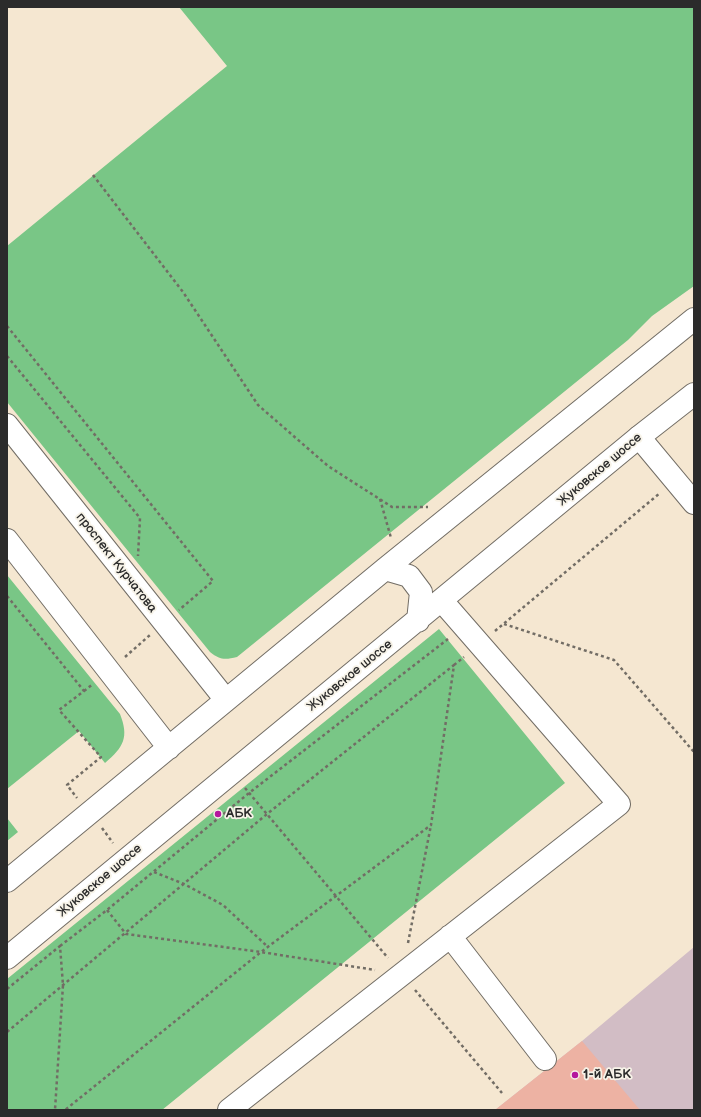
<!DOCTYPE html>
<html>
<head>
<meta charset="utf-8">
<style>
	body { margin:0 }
	#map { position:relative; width:701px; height:1117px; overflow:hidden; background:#f5e7d1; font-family:"Balsamiq Sans",sans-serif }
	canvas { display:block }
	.frame { position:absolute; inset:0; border:8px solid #2b2b2b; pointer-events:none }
</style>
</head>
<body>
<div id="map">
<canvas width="701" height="1117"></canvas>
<div class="frame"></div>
</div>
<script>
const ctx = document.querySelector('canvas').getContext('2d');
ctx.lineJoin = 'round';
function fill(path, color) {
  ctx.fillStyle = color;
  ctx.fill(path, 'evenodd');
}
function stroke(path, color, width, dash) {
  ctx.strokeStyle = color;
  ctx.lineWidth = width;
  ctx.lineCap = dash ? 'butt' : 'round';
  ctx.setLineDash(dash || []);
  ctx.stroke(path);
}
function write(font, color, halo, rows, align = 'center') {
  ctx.font = font + ' "Balsamiq Sans",sans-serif';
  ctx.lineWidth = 3.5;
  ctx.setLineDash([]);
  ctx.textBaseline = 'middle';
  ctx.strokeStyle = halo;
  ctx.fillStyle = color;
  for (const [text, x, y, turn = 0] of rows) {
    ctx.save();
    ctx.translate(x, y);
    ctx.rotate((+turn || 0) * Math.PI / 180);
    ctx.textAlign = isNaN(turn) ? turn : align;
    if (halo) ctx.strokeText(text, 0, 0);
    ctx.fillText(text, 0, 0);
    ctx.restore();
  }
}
fill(new Path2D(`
	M694,947V1110H495L582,1041Z`), '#d2bdc5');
fill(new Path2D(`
	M179,7H694V286L652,316L628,340L237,657C225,660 220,660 210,652L7,402V246L227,66Z
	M7,575L120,714C129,737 124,747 105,763L79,731L7,789Z
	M439,629L565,783L162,1110H7V979Z
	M7,818L18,832L7,841Z`), '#79c686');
fill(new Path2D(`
	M582,1041L640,1110H495Z`), '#edb2a3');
const minor = new Path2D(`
	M639,437L694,503
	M450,936L545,1059
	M229,1110L619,804L442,601`);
const major = new Path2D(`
	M7,425L226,700
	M7,540L169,748
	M385,569L409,576L421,592L418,621
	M7,881L385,569L694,319
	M7,958L639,437L694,394`);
stroke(minor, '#726d65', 24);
stroke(major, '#726d65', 24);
stroke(new Path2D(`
	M93,175L183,292L258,405L328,466L392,507H428
	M7,326L213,581L179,610
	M7,356L140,518L138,556
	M380,499L391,538
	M7,596L84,691L59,710L101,757L67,785L77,798
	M504,624L614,660L694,752
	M495,631L660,493
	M125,657L150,635
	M454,665L464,657
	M84,691L93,684
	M245,788L388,958
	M102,828L113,843
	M154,872L184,884L223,905L268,947
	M107,910L126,934L261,952L375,970
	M408,943L431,825
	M60,946L107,910L249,793L448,639
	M7,989L60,946L63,985L55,1110
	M415,990L502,1093
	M7,1032L267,814L454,665L431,825L261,952L65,1110`), '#726d65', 2.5, [3, 3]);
stroke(minor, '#fff', 22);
stroke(major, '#fff', 22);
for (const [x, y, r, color] of [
	[218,814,4,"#b5179e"],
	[575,1075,4,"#b5179e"]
]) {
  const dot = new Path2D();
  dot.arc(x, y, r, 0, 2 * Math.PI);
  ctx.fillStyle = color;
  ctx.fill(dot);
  stroke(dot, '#f7f3e8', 1.5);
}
write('13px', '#2b2b2b', '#f7f3e8', [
	["Жуковское шоссе",600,470,-40],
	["проспект Курчатова",116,563,52],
	["Жуковское шоссе",350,676,-39],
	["Жуковское шоссе",100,881,-40]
]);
write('bold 13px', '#2b2b2b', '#f7f3e8', [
	["АБК",226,814],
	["1-й АБК",583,1075]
], 'left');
</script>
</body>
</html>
